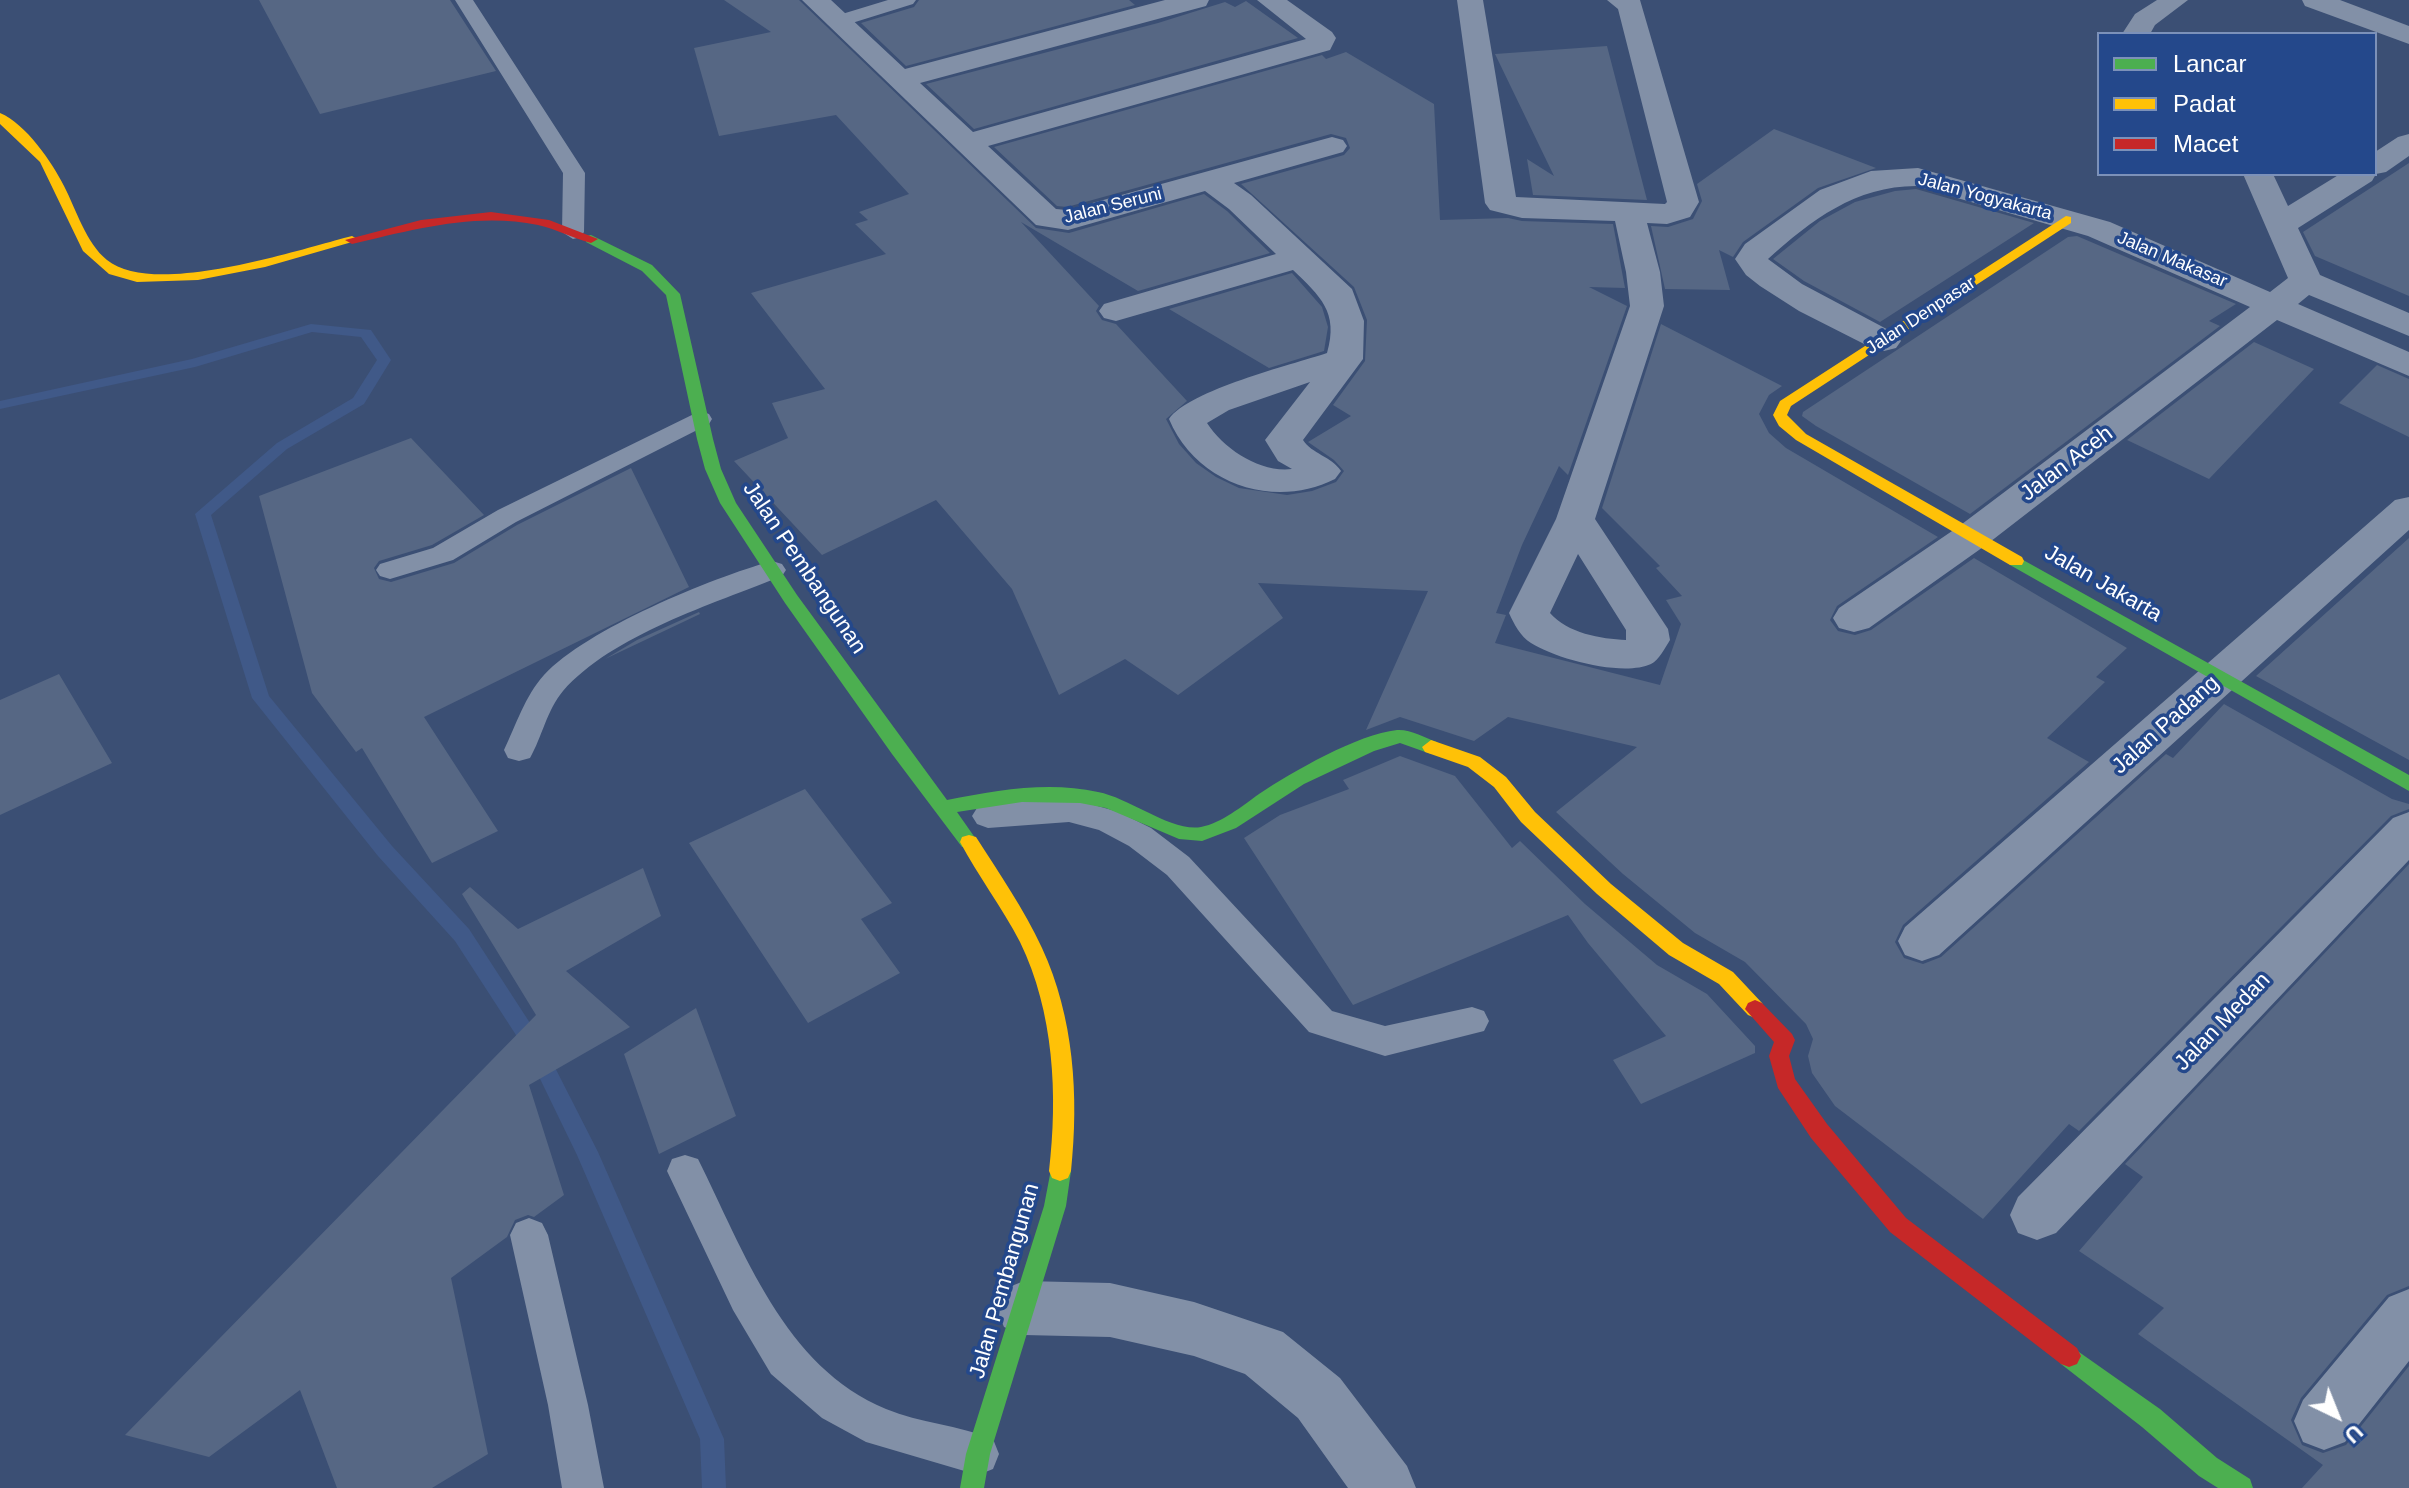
<!DOCTYPE html>
<html>
<head>
<meta charset="utf-8">
<style>
	body { margin:0 }
	#map { position:relative; width:2409px; height:1488px; overflow:hidden; background:#3b4f74; font-family:Arial,sans-serif }
	canvas { display:block }
	.legend { position:absolute; left:2097px; top:32px; width:280px; height:144px; box-sizing:border-box; background:#24488b; border:2px solid #7c91b9; margin:0; padding:10px 14px; list-style:none; font-size:24px; color:#fff }
	.legend li { display:flex; align-items:center; gap:16px; height:40px }
	.legend b { width:40px; border:2px solid #7c91b9 }
	.north { position:absolute; left:2297px; top:1376px; width:80px; height:80px; -webkit-text-stroke:6px #24488b; paint-order:stroke; rotate:137deg; font-size:22px; font-weight:700; line-height:32px; text-align:center; color:#fff }
	.north::after { content:''; display:block; margin:auto; width:28px; height:36px; background:#fff; clip-path:polygon(50% 0,100% 100%,50% 72%,0 100%) }
</style>
</head>
<body>
<div id="map">
<canvas width="2409" height="1488"></canvas>
<ul class="legend">
<li><b style="height:10px;background:#4caf50"></b>Lancar</li>
<li><b style="height:10px;background:#ffc107"></b>Padat</li>
<li><b style="height:10px;background:#c62828"></b>Macet</li>
</ul>
<div class="north">U</div>
</div>
<script>
const ctx = document.querySelector('canvas').getContext('2d');
ctx.lineJoin = 'round';
function fill(path, color) {
  ctx.fillStyle = color;
  ctx.fill(path, 'evenodd');
}
function write(font, color, halo, rows, align = 'center') {
  ctx.font = font + ' Arial,sans-serif';
  ctx.lineWidth = 7;
  ctx.setLineDash([]);
  ctx.textBaseline = 'middle';
  ctx.strokeStyle = halo;
  ctx.fillStyle = color;
  for (const [text, x, y, turn = 0] of rows) {
    ctx.save();
    ctx.translate(x, y);
    ctx.rotate((+turn || 0) * Math.PI / 180);
    ctx.textAlign = isNaN(turn) ? turn : align;
    if (halo) ctx.strokeText(text, 0, 0);
    ctx.fillText(text, 0, 0);
    ctx.restore();
  }
}
fill(new Path2D(`
	M311,324L371,330L391,360L364,404L287,449L211,515L269,696L392,846L469,929L541,1040L598,1152L724,1439L726,1488H702L700,1439L577,1155L527,1052L455,941L378,856L252,698L195,514L277,443L353,398L377,360L361,337L312,332L195,367L0,409V401L192,359Z`), '#405988');
fill(new Path2D(`
	M259,0H450L496,71L320,114Z
	M724,0H799L1036,228L1069,233L1204,194L1227,211L1270,253L1138,291L1021,222L1099,306L1096,311L1102,320L1116,324L1187,401L1166,419L1179,444L1196,463L1216,477L1239,488L1287,495L1312,491L1336,482L1344,471L1334,460L1308,442L1351,416L1333,405L1365,361L1367,320L1354,287L1241,184L1344,155L1350,148L1346,138L1331,134L1067,207L1057,206L994,147L1322,55L1326,59L1346,52L1434,104L1440,220L1508,218L1522,221L1613,224L1625,288L1589,287L1627,306L1568,475L1559,466L1522,545L1496,613L1506,615L1495,643L1660,685L1681,624L1666,600L1682,596L1656,568L1660,566L1602,508L1661,324L1782,386L1769,395L1759,414L1769,433L1786,448L1938,537L1837,606L1830,620L1838,631L1855,635L1871,630L1974,558L2127,648L2096,677L2105,682L2047,738L2089,762L1903,925L1895,942L1904,958L1923,964L1941,957L2166,754L2173,758L2224,704L2392,799L2409,804V809L2391,816L2079,1131L2069,1124L1983,1219L1835,1106L1812,1073L1808,1056L1813,1039L1806,1024L1745,962L1695,933L1623,874L1556,812L1637,747L1508,717L1474,741L1400,717L1366,730L1428,591L1258,583L1283,618L1178,695L1125,659L1059,695L1012,589L936,500L822,555L734,461L788,438L772,403L825,389L751,293L886,254L855,224L868,220L859,212L909,194L836,115L719,136L694,48L771,32Z
	M919,0H1129L1135,5L906,66L861,23L914,7Z
	M1246,1L1298,38L974,129L926,84L1158,23L1225,2L1235,7Z
	M1607,46L1647,200L1533,195L1527,159L1554,176L1495,54Z
	M1774,129L1876,168L1818,188L1743,242L1733,257L1719,250L1730,290L1665,289L1651,226L1668,227L1693,219L1702,201L1697,184Z
	M2409,163V296L2315,256L2303,232Z
	M1916,189L2034,223L1880,322L1804,281L1773,259L1820,221L1855,202L1895,191Z
	M2077,236L2236,304L2209,321L2220,326L1970,514L1816,426L1802,416L1803,412L2068,237Z
	M1292,273L1322,307L1328,327L1324,351L1269,368L1169,309Z
	M2254,342L2314,369L2209,479L2127,440Z
	M2377,365L2409,379V437L2339,403Z
	M411,438L484,515L432,545L379,561L374,568L379,579L391,582L454,563L517,525L631,468L689,587L424,717L498,831L432,863L362,748L356,752L312,693L259,496Z
	M2409,538V760L2256,676Z
	M699,612L700,614L605,659L637,640Z
	M59,674L112,763L0,815V700Z
	M1400,756L1455,776L1512,848L1520,841L1585,904L1657,965L1707,994L1755,1046V1053L1641,1104L1613,1060L1666,1036L1588,943L1568,915L1353,1005L1244,838L1280,815L1349,789L1343,780Z
	M805,789L892,903L861,919L900,973L808,1023L689,843Z
	M2409,864V1286L2387,1295L2301,1398L2291,1420L2302,1445L2323,1453L2346,1445L2409,1366V1488H2302L2323,1465L2138,1334L2164,1308L2079,1251L2143,1177L2125,1164Z
	M643,868L661,916L566,971L630,1027L529,1085L564,1195L534,1217L528,1215L515,1220L507,1237L451,1278L488,1454L432,1488H337L300,1390L209,1457L125,1435L536,1015L462,894L470,887L518,929Z
	M696,1008L736,1116L659,1154L624,1054Z`), '#566784');
fill(new Path2D(`
	M455,0H473L585,173L584,232L581,237L573,239L562,232L563,173Z
	M888,0H916L913,4L836,28L827,22L829,18Z
	M700,411L709,414L712,419L709,424L516,522L453,560L390,579L380,576L376,570L380,564L433,548L498,510Z
	M772,561L782,564L786,570L782,576C713,604 612,635 563,691C547,710 542,737 530,758L519,761L508,758L504,750C516,725 525,696 544,675C587,629 711,578 772,561Z
	M1069,798L1119,812L1151,828L1189,857L1332,1011L1385,1026L1472,1007L1484,1011L1489,1021L1484,1031L1385,1056L1309,1032L1167,875L1129,846L1099,830L1069,822L988,828L977,824L972,816L977,808L988,804Z
	M685,1155L698,1159C744,1251 784,1367 886,1409C920,1423 958,1425 993,1439L999,1454L993,1469L978,1475L866,1442L822,1418L771,1374L733,1310L667,1171L672,1159Z
	M529,1218L542,1223L548,1235L588,1405L604,1488H562L548,1405L510,1235L516,1223Z`), '#8290a7');
fill(new Path2D(`
	M802,0H831L905,69L1165,0H1209L1206,6L920,83L973,132L1306,39L1257,0H1287L1332,32L1336,38L1330,50L988,146L1056,209L1067,210L1321,140L1332,137L1343,140L1347,146L1343,152L1234,183L1251,195L1352,289L1364,321L1363,359L1303,440C1312,454 1331,456 1341,471L1335,479C1274,510 1196,484 1169,419C1189,390 1291,365 1327,353C1339,312 1320,296 1293,270L1116,321L1104,318L1099,311L1104,304L1276,254L1229,209L1205,191L1068,230L1036,225ZM1310,382L1265,440L1278,461L1292,469C1260,473 1224,449 1207,423L1229,410Z
	M1457,0H1483L1516,197L1665,204L1667,202L1618,9L1607,0H1640L1699,202L1690,217L1667,224L1647,223L1660,272L1664,306L1595,519L1668,629L1670,640C1665,648 1659,660 1651,664C1623,677 1556,659 1531,643C1520,636 1514,624 1509,613L1556,519L1630,306L1626,272L1615,221L1522,218L1490,210L1485,203ZM1578,554L1626,630V640C1601,639 1567,633 1550,613Z
	M2157,0H2188L2155,25L2150,34H2122L2135,14Z
	M2302,0H2340L2409,26V44L2305,6Z
	M2409,134V156L2386,172L2376,174L2372,181L2298,228L2320,275L2409,313V336L2309,295L2298,304L2409,352V376L2277,320L1986,545L1869,628L1854,632L1839,628L1833,618L1839,608L1958,527L2250,307L2088,236L1916,186C1856,186 1811,220 1768,259L1802,284L1896,334L1901,341L1896,348L1884,351L1872,348L1799,311L1760,286L1746,275L1735,259L1745,244L1820,190L1871,171L1918,168L2110,222L2270,292L2288,278L2243,174H2273L2288,206L2340,174H2375V152L2398,137Z
	M2409,497V530L1939,955L1922,961L1905,955L1898,941L1905,927L2395,500Z
	M2409,812V860L2056,1233L2037,1240L2018,1233L2010,1215L2018,1197L2393,818Z
	M1024,1281L1110,1283L1194,1302L1283,1332L1340,1378L1407,1466L1416,1488H1348L1298,1418L1245,1374L1194,1356L1110,1337L1024,1335L1004,1327L996,1308L1004,1289Z
	M2409,1289V1361L2345,1442L2324,1450L2303,1442L2294,1421L2303,1400L2389,1297Z`), '#8290a7');
fill(new Path2D(`
	M591,235L652,265L680,294L713,439L721,469L736,503L797,595L947,800C997,790 1049,781 1098,792C1130,798 1171,832 1201,827C1222,823 1242,806 1259,794C1292,772 1358,734 1397,730C1410,729 1425,738 1437,742L1440,747L1437,752L1431,754L1400,743L1374,751L1304,784L1236,828L1202,841L1179,839L1106,808L1080,803L1022,802L957,812L978,842L976,847H962L892,754L785,603L720,503L705,469L697,439L666,295L642,271L586,242V236Z
	M2016,556L2409,775V791L2010,565L2008,561L2010,557Z
	M1060,1161L1068,1164L1071,1171L1066,1206L990,1454L984,1488H960L966,1454L1044,1206L1052,1164Z
	M2069,1345L2160,1409L2217,1458L2250,1479L2253,1488H2218L2199,1476L2142,1427L2061,1364L2057,1356L2061,1348Z`), '#4caf50');
fill(new Path2D(`
	M0,113C26,124 52,162 64,186C76,209 86,243 107,260C153,298 297,250 352,236L359,240L265,267L198,280L137,282L109,274L83,251L40,162L0,124Z
	M2066,216L2071,217V223L1791,406L1787,415L1806,434L2022,557L2024,561L2022,565H2010L1796,440L1779,426L1773,415L1780,401Z
	M1431,740L1480,757L1506,777L1535,812L1611,884L1683,943L1733,972L1762,1003L1765,1009L1762,1015L1755,1018L1748,1015L1719,984L1669,955L1597,894L1521,822L1494,787L1468,767L1425,752L1422,747Z
	M969,835L976,837C999,873 1024,909 1042,948C1074,1017 1079,1096 1071,1171L1068,1178L1060,1181L1052,1178L1049,1171C1058,1095 1054,1012 1020,942C1002,907 978,876 960,842L962,837Z`), '#ffc107');
fill(new Path2D(`
	M491,212L549,220L598,239L591,243C573,238 556,229 538,225C475,212 412,230 352,244L345,240L421,220Z
	M1755,1000L1762,1003L1792,1034L1795,1040L1789,1056L1795,1079L1827,1124L1906,1218L2077,1348L2081,1356L2077,1364L2069,1367L2061,1364L1890,1232L1811,1138L1778,1088L1769,1056L1774,1042L1745,1009L1748,1003Z`), '#c62828');
write('18px', '#fff', '#24488b', [
	["Jalan Yogyakarta",1985,197,15],
	["Jalan Seruni",1113,206,-14],
	["Jalan Makasar",2172,260,23],
	["Jalan Denpasar",1921,316,-33]
]);
write('22px', '#fff', '#24488b', [
	["Jalan Aceh",2067,464,-37],
	["Jalan Pembangunan",804,568,56],
	["Jalan Jakarta",2103,584,30],
	["Jalan Padang",2166,725,-42],
	["Jalan Medan",2223,1022,-46],
	["Jalan Pembangunan",1005,1281,-74]
]);
</script>
</body>
</html>
